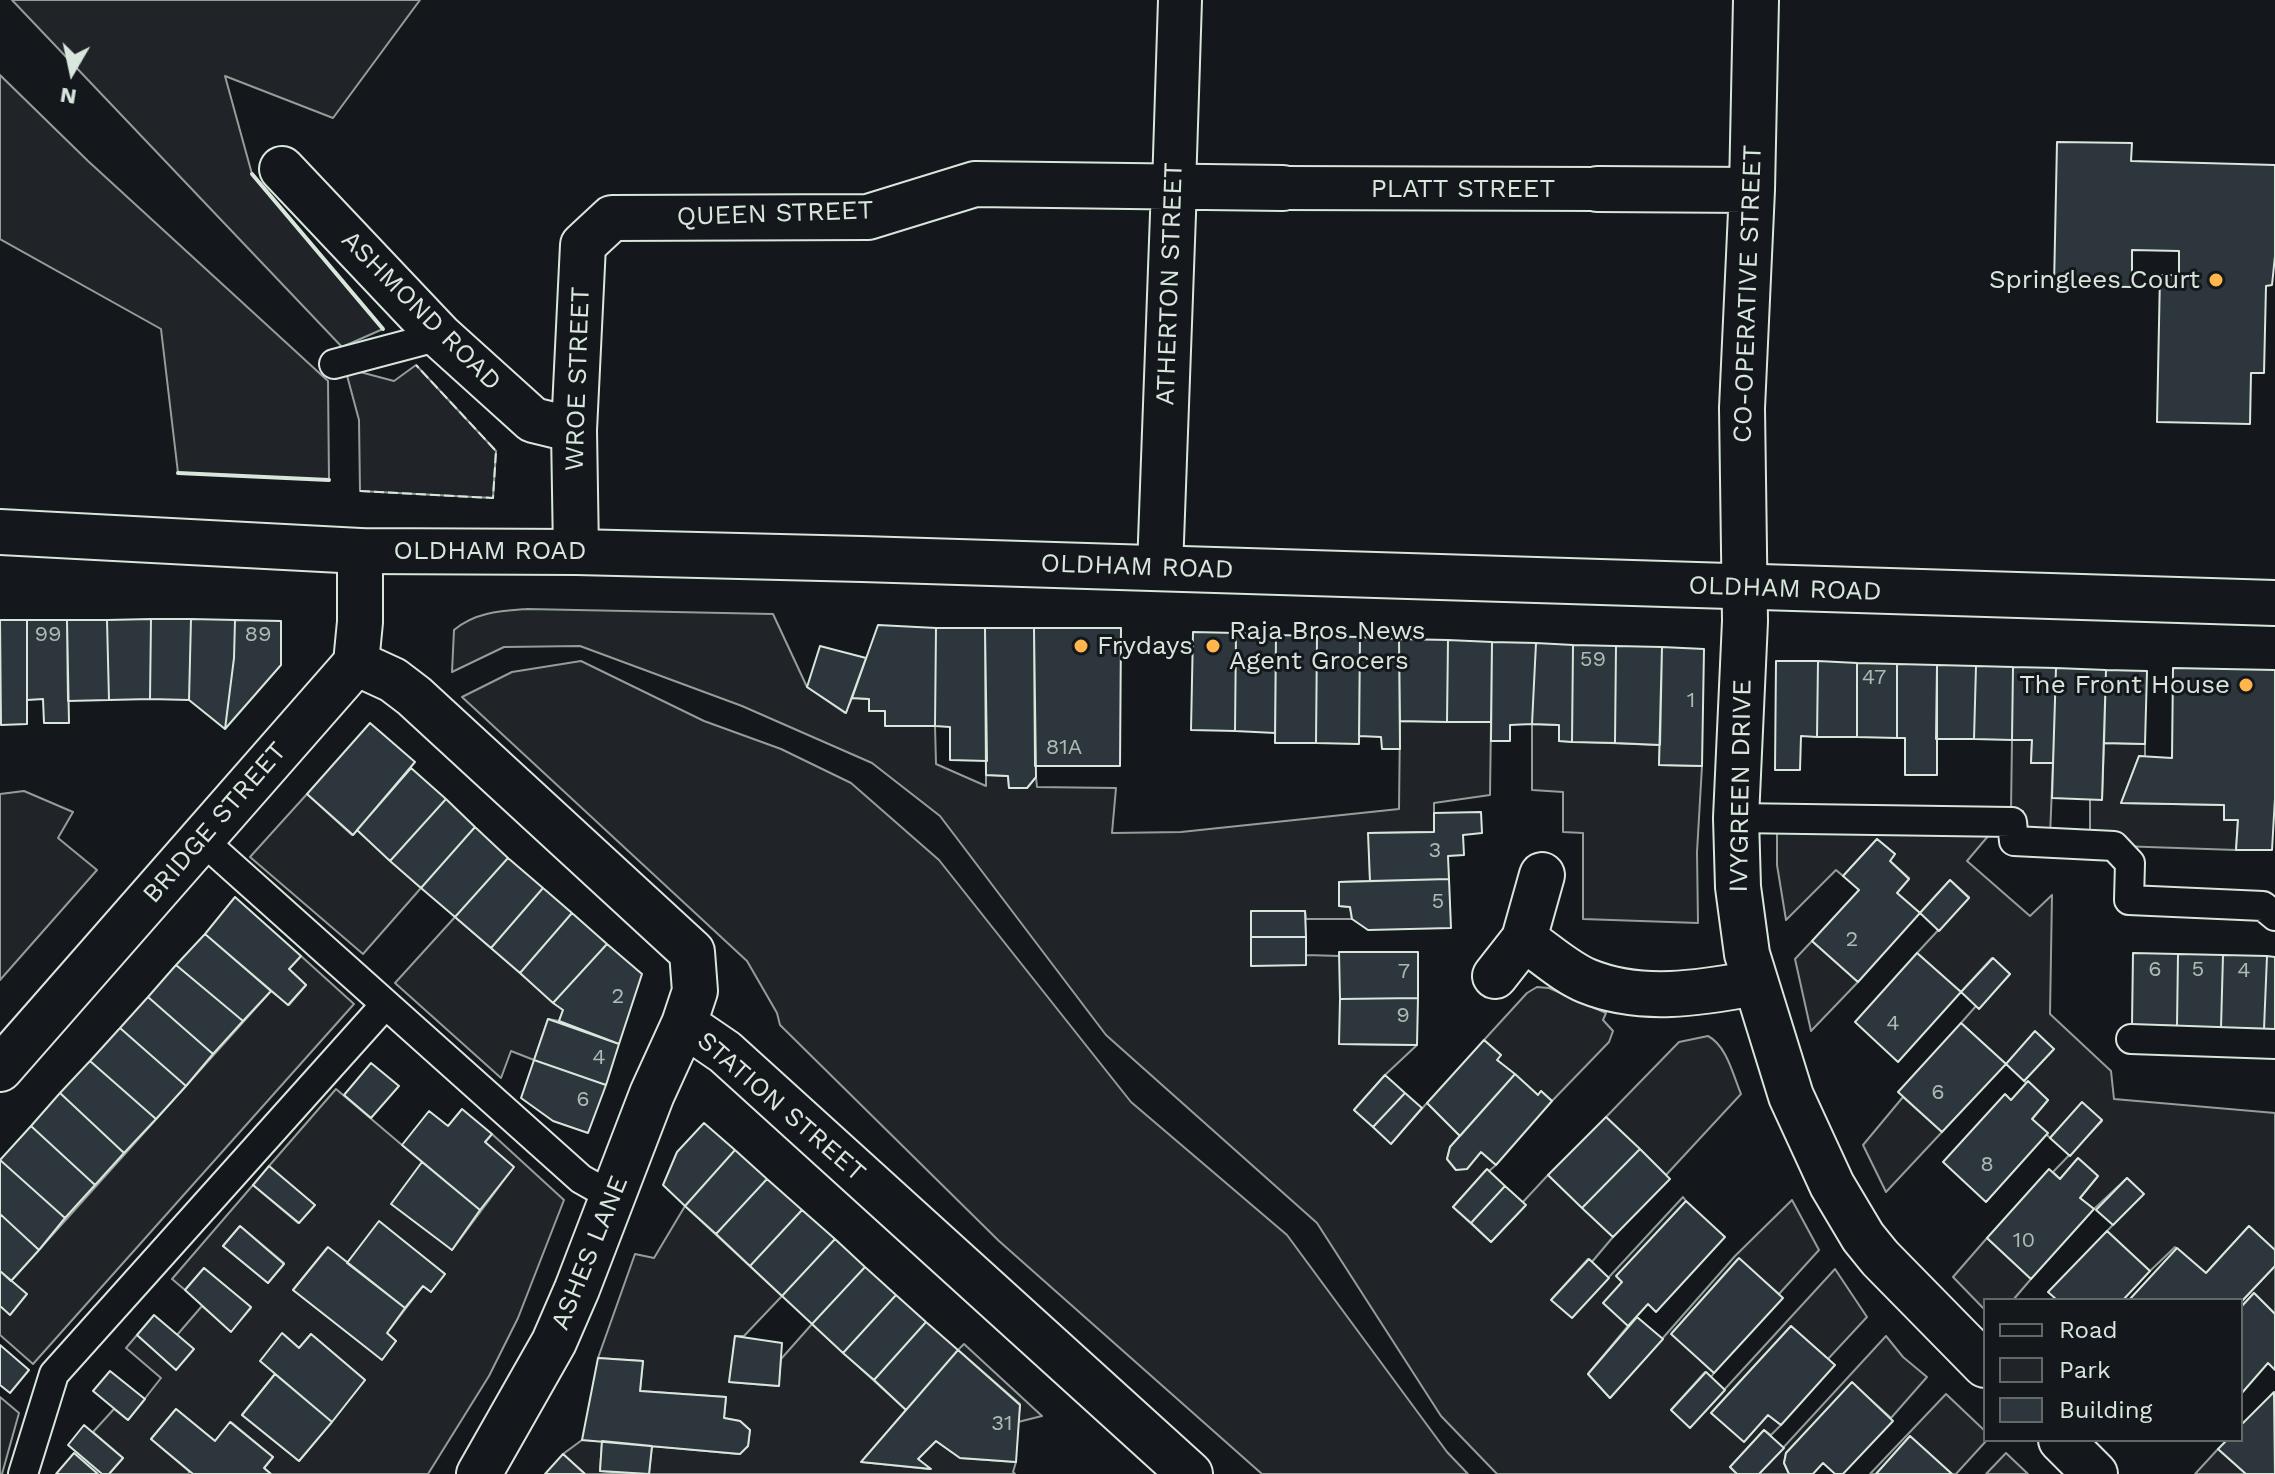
<!DOCTYPE html>
<html>
<head>
<meta charset="utf-8">
<style>
	body { margin:0 }
	#map { position:relative; width:2275px; height:1474px; overflow:hidden; background:#14181c; font-family:"Work Sans",sans-serif }
	canvas { display:block }
	.legend { position:absolute; left:1983px; top:1298px; width:260px; height:144px; box-sizing:border-box; background:#14181c; border:2px solid #626a69; margin:0; padding:10px 14px; list-style:none; font-size:24px; color:#d8e6dc }
	.legend li { display:flex; align-items:center; gap:16px; height:40px }
	.legend b { width:40px; border:2px solid #626a69 }
	.north { position:absolute; left:32px; top:32px; width:80px; height:80px; -webkit-text-stroke:6px #14181c; paint-order:stroke; rotate:189deg; font-size:22px; font-weight:700; line-height:32px; text-align:center; color:#d8e6dc }
	.north::after { content:''; display:block; margin:auto; width:28px; height:36px; background:#d8e6dc; clip-path:polygon(50% 0,100% 100%,50% 72%,0 100%) }
</style>
</head>
<body>
<div id="map">
<canvas width="2275" height="1474"></canvas>
<ul class="legend">
<li><b style="height:10px;background:#14181c"></b>Road</li>
<li><b style="height:22px;background:#202428"></b>Park</li>
<li><b style="height:22px;background:#2c363c"></b>Building</li>
</ul>
<div class="north">N</div>
</div>
<script>
const ctx = document.querySelector('canvas').getContext('2d');
ctx.lineJoin = 'round';
function fill(path, color) {
  ctx.fillStyle = color;
  ctx.fill(path, 'evenodd');
}
function stroke(path, color, width, dash) {
  ctx.strokeStyle = color;
  ctx.lineWidth = width;
  ctx.lineCap = dash ? 'butt' : 'round';
  ctx.setLineDash(dash || []);
  ctx.stroke(path);
}
function write(font, color, halo, rows, align = 'center') {
  ctx.font = font + ' "Work Sans",sans-serif';
  ctx.lineWidth = 6;
  ctx.setLineDash([]);
  ctx.textBaseline = 'middle';
  ctx.strokeStyle = halo;
  ctx.fillStyle = color;
  for (const [text, x, y, turn = 0] of rows) {
    ctx.save();
    ctx.translate(x, y);
    ctx.rotate((+turn || 0) * Math.PI / 180);
    ctx.textAlign = isNaN(turn) ? turn : align;
    if (halo) ctx.strokeText(text, 0, 0);
    ctx.fillText(text, 0, 0);
    ctx.restore();
  }
}
const green = new Path2D(`
	M12,0H420L333,118L225,76L252,174L383,329L342,347Z
	M0,75L88,161L328,381L329,480L178,473L161,329L0,239Z
	M416,365L496,451L493,498L360,491L359,420L345,368L394,381Z
	M527,609L773,614L807,687L845,713L852,698L869,699V711H885L886,726H935L936,764L986,786V775L1008,776L1009,788H1027L1036,777L1037,787L1116,788L1112,833L1181,832L1399,809L1400,721L1491,722L1490,795L1434,803V832L1369,833L1370,881L1339,882V906L1350,907L1352,919H1306L1305,911L1306,964V955L1340,956V1044L1417,1045L1385,1075L1354,1110L1391,1143L1427,1103L1460,1136L1450,1147L1447,1159L1456,1170L1481,1152L1496,1165L1488,1172L1486,1170L1453,1207L1491,1242L1525,1206L1522,1203L1548,1175L1613,1237L1591,1263L1588,1259L1552,1299L1572,1317L1683,1197L1686,1201L1617,1276L1622,1282L1628,1326L1588,1374L1610,1398L1735,1256L1792,1200L1819,1250L1779,1294L1738,1259L1672,1333L1714,1373L1711,1377L1705,1372L1671,1410L1690,1427L1835,1269L1867,1317L1828,1359L1791,1326L1711,1413L1744,1441L1768,1415L1781,1425L1771,1435L1764,1430L1730,1467L1737,1474H1497L1441,1416L1317,1223L1106,1035L940,816L872,763L742,706L580,646L504,647L452,672L454,630C475,612 501,611 527,609Z
	M581,661L704,721L781,749L851,783L939,860L1131,1102L1287,1235L1447,1452L1468,1474H1262L999,1241L780,1025L777,1013L747,961L462,697L512,672Z
	M1532,724L1559,725V741L1660,745L1659,765L1702,766L1697,852L1698,923L1583,919V833L1563,832V792L1532,790Z
	M2012,740H2032L2031,763H2053L2050,836L2024,834L2023,811L2011,810Z
	M2104,743L2145,744V757L2139,756L2121,803L2224,805V820H2238L2236,850L2119,846L2090,837V799H2102Z
	M24,791L73,812L58,838L97,870L0,980V794Z
	M307,794L352,835L357,830L421,888L363,954L250,857Z
	M1777,831L1989,835L1967,861L2030,916L2052,895L2050,1014L2111,1071L2114,1099L2275,1113V1250L2249,1226L2206,1273L2175,1247L2150,1271L2107,1231L2143,1194L2127,1178L2094,1209L2080,1198L2098,1176L2078,1158L2060,1179L2053,1172L2102,1121L2082,1103L2050,1138L2032,1119L2048,1100L2024,1081L2054,1049L2006,1064L1961,1023L1976,1006L1979,1008L2010,974L1992,958L1961,992L1917,953L1969,897L1950,880L1920,913L1897,893L1909,878L1890,861L1895,854L1877,839L1843,876L1836,870L1786,920L1777,865Z
	M455,917L563,1010L559,1021L548,1019L534,1060L511,1051L501,1078L395,983Z
	M1812,941L1858,982L1811,1031L1795,959Z
	M301,956L354,1004L33,1364L0,1335V1306L10,1314L11,1281L271,991L289,1005L306,985L289,969Z
	M1537,987L1549,988L1606,1013L1603,1020L1613,1031L1609,1042L1552,1101L1541,1091L1538,1095L1497,1060L1501,1055L1484,1040L1527,993Z
	M1708,1036C1727,1046 1733,1075 1741,1094L1666,1175L1606,1117L1679,1042Z
	M336,1089L422,1162L452,1250L513,1168L485,1142L492,1134L564,1200L518,1318L489,1376L428,1474H271L264,1468L273,1457L231,1422L215,1441L176,1409L151,1439L190,1472L188,1474H109L123,1458L93,1432L114,1409L128,1420L161,1378L126,1348L137,1335L176,1369L177,1335L202,1306L231,1331L251,1308L204,1268L185,1290L172,1279L253,1185L298,1223L314,1205L269,1166ZM379,1222L445,1274L431,1292L423,1286L387,1333L396,1341L382,1359L293,1290L327,1248L347,1263ZM240,1226L284,1263L268,1283L223,1246ZM283,1334L299,1348L311,1334L365,1380L299,1461L242,1415L275,1374Z
	M1903,1097L1942,1132L1886,1192L1863,1145Z
	M685,1206L782,1296L744,1336H735L730,1382L778,1386L781,1359L812,1324L906,1410L862,1462L929,1469L918,1459L936,1441L960,1458L1016,1462L1013,1472L1015,1474H649L652,1446L739,1454L748,1446L750,1430L740,1421L724,1418L726,1397L640,1391L643,1361L598,1358L635,1254L654,1258Z
	M1987,1238L2031,1279L2013,1300H1985V1310L1953,1277Z
	M2275,1266V1314L2254,1293L2241,1307V1302Z
	M1886,1336L1903,1357L1927,1377L1891,1418L1852,1383L1786,1453L1784,1463L1789,1474H1759Z
	M964,1344L1042,1416L1018,1422L1020,1404L958,1350Z
	M1946,1394L1985,1431V1440H1987L1956,1474H1952L1910,1436L1876,1474H1870Z
	M0,1397L19,1413L2,1474H0Z
	M582,1440L602,1441L600,1471L635,1474H585L563,1454Z
	M2218,1449L2246,1474H2195Z
	M2006,1453L2028,1474H1986Z`);
fill(green, '#202428');
stroke(green, '#939e99', 2);
const building = new Path2D(`
	M2057,142L2132,143L2131,161L2275,165V256L2272,285L2266,286L2264,373H2251L2250,424L2157,422L2160,275H2179V251L2132,250V287L2054,286Z
	M151,619H191L189,700L150,699Z
	M151,619L150,699L109,700L107,620Z
	M191,619L235,620L234,658L225,729L189,700Z
	M0,620H27V724L1,725Z
	M27,620H67L69,723H44L43,699L27,700Z
	M67,620H107L109,700L68,701Z
	M235,620L281,621V665L225,729L234,658Z
	M878,625L936,628L935,726H885V711H869V699L852,698Z
	M936,628H985L987,761L950,760V727L935,726Z
	M985,628H1034L1036,777L1027,788H1009L1008,776L986,775Z
	M1034,628H1121L1120,766H1035Z
	M1193,632L1236,633L1235,731L1191,730Z
	M1236,633L1276,635L1275,733L1235,731Z
	M1276,635L1317,636L1316,743H1275Z
	M1317,636L1360,637L1359,744L1316,743Z
	M1360,637L1399,639L1400,749H1382L1381,737L1359,736Z
	M1399,639L1448,640L1447,722L1400,721Z
	M1448,640L1492,642L1491,722H1447Z
	M1492,642L1536,643L1532,724L1510,725V741H1491Z
	M1536,643L1573,645L1572,742L1559,741V725L1532,724Z
	M1573,645L1616,646L1615,743L1572,742Z
	M820,646L866,658L846,713L807,687Z
	M1616,646L1662,647L1660,745L1615,743Z
	M1662,647L1704,649L1702,766L1659,765Z
	M1776,661H1818L1817,737L1801,736L1800,770H1775Z
	M1818,661L1857,663V737H1817Z
	M1857,663L1897,664V738L1857,737Z
	M1897,664L1937,665V775H1905V738H1897Z
	M1937,665L1976,666L1974,739H1936Z
	M1976,666L2013,667L2012,740L1974,739Z
	M2013,667L2056,668L2053,763H2031L2032,740H2012Z
	M2056,668L2106,670L2102,800L2052,798Z
	M2173,668L2275,670V798L2272,850H2236L2238,820H2224V805L2121,803L2139,756L2172,758Z
	M2106,670L2147,671L2145,744L2104,743Z
	M370,723L415,762L353,835L307,794Z
	M411,768L446,799L390,861L357,830Z
	M446,799L475,827L421,888L390,861Z
	M1481,812L1482,833L1463,835L1464,855L1448,856L1449,879L1370,881L1368,833L1434,832V813Z
	M475,827L508,858L455,917L421,888Z
	M1877,839L1895,854L1890,861L1909,879L1897,893L1920,913L1858,982L1812,941L1859,890L1843,876Z
	M508,858L543,888L491,948L455,917Z
	M1449,879L1451,928L1368,930L1352,919L1350,907L1339,906V882Z
	M1950,880L1969,898L1939,931L1920,913Z
	M543,888L572,913L520,973L491,948Z
	M235,897L301,956L289,969L306,985L288,1005L205,934Z
	M1251,911H1305L1306,937H1251Z
	M572,913L607,944L553,1003L520,973Z
	M205,934L271,991L243,1021L176,965Z
	M1251,937H1306V965L1251,966Z
	M607,944L642,974L619,1044L559,1021L563,1010L553,1003Z
	M1339,952H1418V998L1340,999Z
	M1917,953L1961,992L1898,1062L1855,1022Z
	M2133,953L2178,954L2177,1026L2132,1025Z
	M2178,954L2223,955L2221,1028L2177,1026Z
	M2223,955L2267,956L2264,1029L2221,1028Z
	M2267,956L2275,957V1029H2264Z
	M1993,958L2010,974L1979,1009L1961,992Z
	M176,965L243,1021L213,1054L148,997Z
	M148,997L213,1054L186,1086L120,1028Z
	M1418,998L1417,1045L1339,1044L1340,999Z
	M548,1019L619,1044L606,1085L534,1060Z
	M1961,1023L2006,1064L1942,1132L1898,1092Z
	M120,1028L186,1086L156,1119L90,1061Z
	M2035,1031L2054,1049L2024,1081L2006,1064Z
	M1484,1040L1501,1055L1497,1060L1515,1074L1460,1136L1427,1103Z
	M534,1060L606,1085L588,1133L553,1121L521,1098Z
	M90,1061L156,1119L124,1153L60,1093Z
	M371,1063L399,1086L371,1118L344,1095Z
	M1515,1074L1538,1095L1541,1091L1552,1101L1496,1165L1481,1152L1467,1169L1456,1170L1447,1159L1450,1147Z
	M1385,1075L1405,1093L1373,1127L1354,1110Z
	M2028,1081L2048,1100L2032,1119L2048,1133L1986,1202L1943,1162L2005,1094L2011,1100Z
	M60,1093L124,1153L95,1185L31,1126Z
	M1405,1093L1422,1108L1391,1144L1373,1127Z
	M2082,1102L2102,1120L2070,1156L2050,1138Z
	M462,1109L492,1134L485,1142L514,1167L480,1210L402,1145L429,1111L448,1126Z
	M1606,1117L1640,1149L1582,1208L1548,1175Z
	M704,1123L735,1150L685,1206L663,1185L677,1152Z
	M31,1126L95,1185L65,1218L0,1160Z
	M1640,1149L1670,1179L1613,1237L1582,1208Z
	M735,1150L767,1179L716,1234L685,1206Z
	M2078,1158L2098,1176L2080,1198L2094,1209L2031,1279L1987,1238L2049,1169L2060,1179Z
	M0,1160L65,1218L39,1250L0,1214Z
	M422,1162L480,1210L452,1250L391,1204Z
	M269,1166L315,1205L299,1223L253,1185Z
	M1487,1169L1505,1186L1471,1223L1453,1207Z
	M2127,1178L2144,1194L2113,1225L2096,1210Z
	M767,1179L802,1210L750,1266L716,1234Z
	M1505,1186L1526,1205L1491,1242L1471,1223Z
	M1686,1201L1725,1237L1656,1312L1648,1304L1628,1326L1603,1303L1622,1282L1616,1276Z
	M802,1210L835,1239L782,1296L750,1266Z
	M0,1214L39,1250L11,1281L0,1271Z
	M379,1221L445,1274L431,1292L423,1286L405,1308L347,1263Z
	M240,1226L284,1264L268,1283L223,1246Z
	M2249,1226L2275,1250V1266L2241,1302L2129,1300L2177,1248L2206,1273Z
	M2107,1231L2150,1271L2123,1300H2057L2048,1292Z
	M835,1239L865,1267L812,1324L782,1296Z
	M328,1247L405,1308L387,1333L396,1341L382,1360L293,1290Z
	M1739,1258L1783,1298L1714,1373L1671,1334Z
	M1589,1259L1609,1278L1572,1318L1551,1300Z
	M865,1267L896,1295L843,1353L812,1324Z
	M204,1268L251,1307L231,1332L185,1290Z
	M0,1271L27,1294L10,1315L0,1306Z
	M2254,1293L2275,1314V1370L2268,1363L2241,1394V1307Z
	M896,1295L926,1322L874,1380L843,1353Z
	M154,1315L194,1349L176,1370L137,1335Z
	M1637,1317L1663,1339L1610,1398L1588,1374Z
	M926,1322L958,1350L906,1410L874,1380Z
	M1791,1326L1835,1365L1781,1425L1768,1415L1744,1442L1711,1413Z
	M282,1333L299,1348L311,1334L365,1380L332,1422L260,1361Z
	M735,1336L782,1343L779,1386L729,1382Z
	M0,1345L29,1370L10,1393L0,1385Z
	M958,1350L1020,1405L1016,1462L960,1458L936,1441L918,1459L931,1469L861,1462Z
	M598,1358L643,1361L640,1391L726,1397L724,1418L740,1421L750,1430L748,1446L740,1454L582,1440Z
	M110,1371L145,1399L128,1420L93,1391Z
	M1706,1372L1725,1390L1690,1428L1671,1410Z
	M275,1374L332,1422L299,1461L242,1415Z
	M1852,1382L1893,1421L1843,1474H1835L1823,1463L1813,1474H1789L1784,1463L1786,1453Z
	M2274,1392L2275,1474H2246L2218,1449L2227,1440H2241V1425Z
	M176,1409L215,1441L230,1422L273,1457L264,1468L271,1474H193L151,1439Z
	M84,1425L123,1458L109,1474H102L68,1445Z
	M1764,1430L1784,1448L1759,1474H1737L1730,1467Z
	M1910,1436L1952,1474H1876Z
	M602,1441L652,1446L649,1474L600,1471Z
	M74,1453L98,1474H56Z
	M563,1454L585,1474H545Z`);
fill(building, '#2c363c');
stroke(building, '#d8e6dc', 2);
const service = new Path2D(`
	M334,364L440,336
	M1736,818L2012,822L2014,841L2114,846L2130,863L2129,900L2263,906L2275,916
	M200,838L581,1179L613,1197
	M2131,1039L2275,1044
	M23,1474L54,1374L384,1006`);
const pedestrian = new Path2D(`
	M1174,187L1180,0
	M1283,188L1597,189`);
const minor = new Path2D(`
	M1756,0L1752,190L1742,408L1745,621L1736,818L1738,887L1747,954L1791,1096L1832,1185L1863,1237L1880,1258L1985,1365
	M282,169L440,336L533,420L574,430
	M1597,189L1752,190
	M576,552L574,430L583,245L612,218L868,217L975,184L1283,188
	M1160,568L1174,187
	M356,663L393,680L414,696L692,952L695,991L684,1024L652,1094L577,1289L554,1342L479,1474
	M1524,939C1544,952 1565,972 1587,981C1641,1003 1700,993 1755,983
	M1495,976L1524,939L1542,875
	M684,1024L725,1052L1190,1474
	M0,1069L356,663L360,622V551
	M2061,1440L2095,1474`);
const primary = new Path2D(`
	M0,532L360,551L576,552L862,559L2275,603`);
stroke(service, '#d8e6dc', 32);
stroke(pedestrian, '#d8e6dc', 46);
stroke(minor, '#d8e6dc', 48);
stroke(primary, '#d8e6dc', 48);
stroke(service, '#14181c', 28);
stroke(pedestrian, '#14181c', 42);
stroke(minor, '#14181c', 44);
stroke(primary, '#14181c', 44);
stroke(new Path2D(`
	M360,491L493,498L496,451L416,365`), '#d8e6dc', 2, [10, 4]);
stroke(new Path2D(`
	M252,174L383,329
	M178,473L329,480`), '#d8e6dc', 4);
for (const [x, y, r, color] of [
	[2216,280,8,"#ffb74d"],
	[1081,646,8,"#ffb74d"],
	[1213,646,8,"#ffb74d"],
	[2246,685,8,"#ffb74d"]
]) {
  const dot = new Path2D();
  dot.arc(x, y, r, 0, 2 * Math.PI);
  ctx.fillStyle = color;
  ctx.fill(dot);
  stroke(dot, '#14181c', 3);
}
write('22px', '#adbab4', null, [
	["99",48,635],
	["89",258,635],
	["59",1593,660],
	["47",1874,678],
	["1",1691,701],
	["81A",1064,748],
	["3",1435,851],
	["5",1438,902],
	["2",1852,940],
	["6",2155,970],
	["5",2198,970],
	["4",2244,971],
	["7",1404,972],
	["2",618,997],
	["9",1403,1016],
	["4",1893,1024],
	["4",599,1058],
	["6",1938,1093],
	["6",583,1100],
	["8",1987,1165],
	["10",2024,1241],
	["31",1002,1424]
]);
write('26px', '#d8e6dc', '#14181c', [
	["PLATT STREET",1463,189],
	["QUEEN STREET",775,214,-2],
	["ATHERTON STREET",1170,284,-88],
	["CO-OPERATIVE STREET",1748,294,-88],
	["ASHMOND ROAD",421,311,45],
	["WROE STREET",578,379,-88],
	["OLDHAM ROAD",490,551],
	["OLDHAM ROAD",1137,567,2],
	["OLDHAM ROAD",1785,589,2],
	["IVYGREEN DRIVE",1741,786,-89],
	["BRIDGE STREET",215,823,-49],
	["STATION STREET",781,1107,41],
	["ASHES LANE",590,1253,-68]
]);
write('26px', '#d8e6dc', '#14181c', [
	["Springlees Court",2200,280],
	["Raja Bros News",1229,631,"left"],
	["Agent Grocers",1229,661,"left"],
	["Frydays",1097,646,"left"],
	["The Front House",2230,685]
], 'right');
</script>
</body>
</html>
